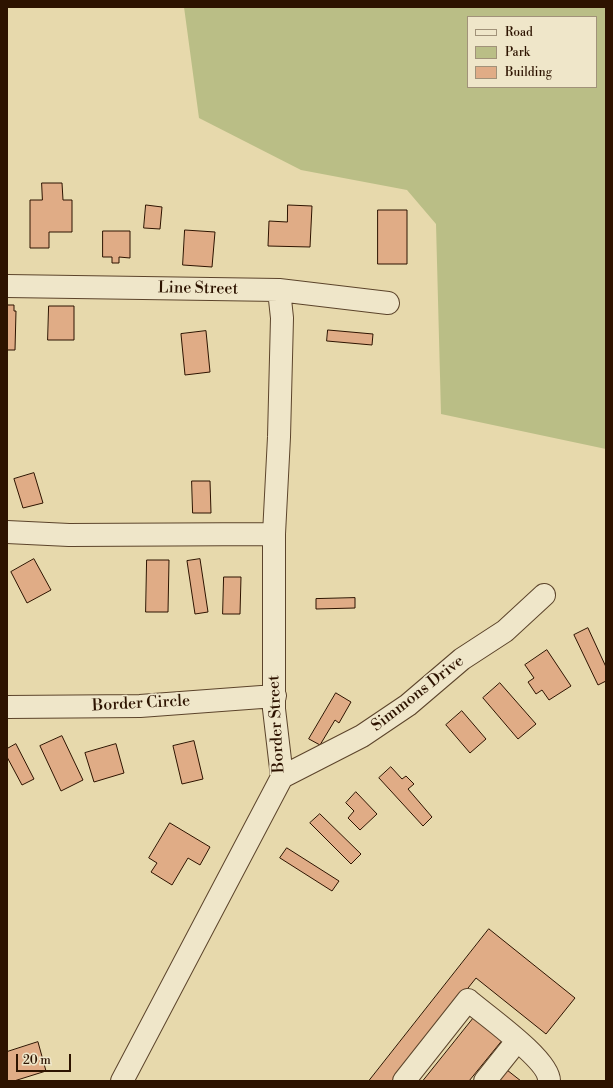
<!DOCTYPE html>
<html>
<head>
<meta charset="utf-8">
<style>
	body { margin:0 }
	#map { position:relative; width:613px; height:1088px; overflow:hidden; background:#e7d9ac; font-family:"Libre Bodoni",serif }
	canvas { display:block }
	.frame { position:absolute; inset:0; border:8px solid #2d1300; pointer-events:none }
	.legend { position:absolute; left:467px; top:16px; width:130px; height:72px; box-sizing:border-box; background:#efe6c9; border:1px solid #a19279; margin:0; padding:5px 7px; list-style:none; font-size:12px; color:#2d1300 }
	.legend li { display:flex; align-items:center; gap:8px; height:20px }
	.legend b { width:20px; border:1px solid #a19279 }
	.scale { position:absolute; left:16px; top:1054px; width:55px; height:18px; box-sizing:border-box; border:2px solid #2d1300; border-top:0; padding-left:5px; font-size:12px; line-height:14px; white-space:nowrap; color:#2d1300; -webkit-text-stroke:3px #efe6c9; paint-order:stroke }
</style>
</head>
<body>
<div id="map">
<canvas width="613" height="1088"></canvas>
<div class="frame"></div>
<ul class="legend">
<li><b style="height:5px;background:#efe6c9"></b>Road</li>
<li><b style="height:11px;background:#babe86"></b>Park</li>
<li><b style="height:11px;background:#e0ac86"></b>Building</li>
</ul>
<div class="scale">20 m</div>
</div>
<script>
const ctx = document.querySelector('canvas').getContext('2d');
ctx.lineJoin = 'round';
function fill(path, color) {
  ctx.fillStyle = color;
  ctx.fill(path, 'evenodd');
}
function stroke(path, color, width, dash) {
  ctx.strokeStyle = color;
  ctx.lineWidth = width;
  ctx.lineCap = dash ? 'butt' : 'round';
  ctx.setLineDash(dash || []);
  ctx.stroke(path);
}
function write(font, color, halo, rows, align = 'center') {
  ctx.font = font + ' "Libre Bodoni",serif';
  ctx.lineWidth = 3.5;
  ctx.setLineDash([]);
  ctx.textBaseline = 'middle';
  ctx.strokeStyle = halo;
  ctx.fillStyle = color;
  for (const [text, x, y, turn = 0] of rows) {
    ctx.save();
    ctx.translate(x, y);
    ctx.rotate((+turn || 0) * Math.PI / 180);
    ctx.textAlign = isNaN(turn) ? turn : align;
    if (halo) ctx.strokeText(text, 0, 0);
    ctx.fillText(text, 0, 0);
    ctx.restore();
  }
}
fill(new Path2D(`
	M184,7H606V449L441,414L436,224L407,190L301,170L199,118ZM468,17H596V87H468Z`), '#babe86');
const building = new Path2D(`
	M42,183H62L63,200H72V232H49V248H30V200H42Z
	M146,205L162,207L160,229L144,228Z
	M288,205L312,206L310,247L268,246L269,221L287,222Z
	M378,210H407V264H378Z
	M185,230L215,232L212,267L183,265Z
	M103,231H130V258L119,257V263H112V257H103Z
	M7,305H14V311H16L15,350H7Z
	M49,306H74V340H48Z
	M328,330L373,334L372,345L327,341Z
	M206,331L210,372L185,375L181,334Z
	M34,473L43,503L23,508L14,479Z
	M192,481H210L211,513H193Z
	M34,559L51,590L27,603L11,572Z
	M200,559L208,612L195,614L187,561Z
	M147,560H169L168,612H146Z
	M224,577H241L240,614H223Z
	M355,598V608L316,609V599Z
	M588,628L606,667V681L598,685L574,635Z
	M547,650L571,686L549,700L542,690L536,694L528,682L534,678L525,665Z
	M500,683L536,724L518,739L483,698Z
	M336,693L351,702L339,723L335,720L320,745L309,739Z
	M462,711L486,739L470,753L446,725Z
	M62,736L83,780L61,791L40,746Z
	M194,741L203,779L182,784L173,746Z
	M16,744L34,779L22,785L7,757V749Z
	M116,744L124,773L94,782L85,753Z
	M391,767L402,779L406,776L414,784L408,789L432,817L423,826L379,778Z
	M356,792L377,814L360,830L348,818L354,811L346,803Z
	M320,814L361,854L351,864L310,823Z
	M170,823L210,847L200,865L188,858L172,885L151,872L157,863L149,858Z
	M287,848L339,881L332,891L280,858Z
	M489,929L575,998L546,1034L476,978L394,1081H369Z
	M476,1015L504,1038L469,1081H423Z
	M38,1042L46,1071L14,1081H7V1052Z
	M507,1070L521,1081H498Z`);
fill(building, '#e0ac86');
stroke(building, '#2d1300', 1);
const minor = new Path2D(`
	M7,286L279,290L388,303
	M7,532L69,535L274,534
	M7,707L140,706L275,696
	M282,777L362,736L408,705L462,659L505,631L544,595
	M122,1081L282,777L274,709V534L279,437L282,318L279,290
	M404,1081L468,1000C485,1015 550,1060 549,1081
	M485,1081L517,1041`);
stroke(minor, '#5c442b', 24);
stroke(minor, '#efe6c9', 22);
write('16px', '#2d1300', '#efe6c9', [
	["Line Street",198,289,1],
	["Simmons Drive",418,694,-38],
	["Border Circle",141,704,-3],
	["Border Street",277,724,-93]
]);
</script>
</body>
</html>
